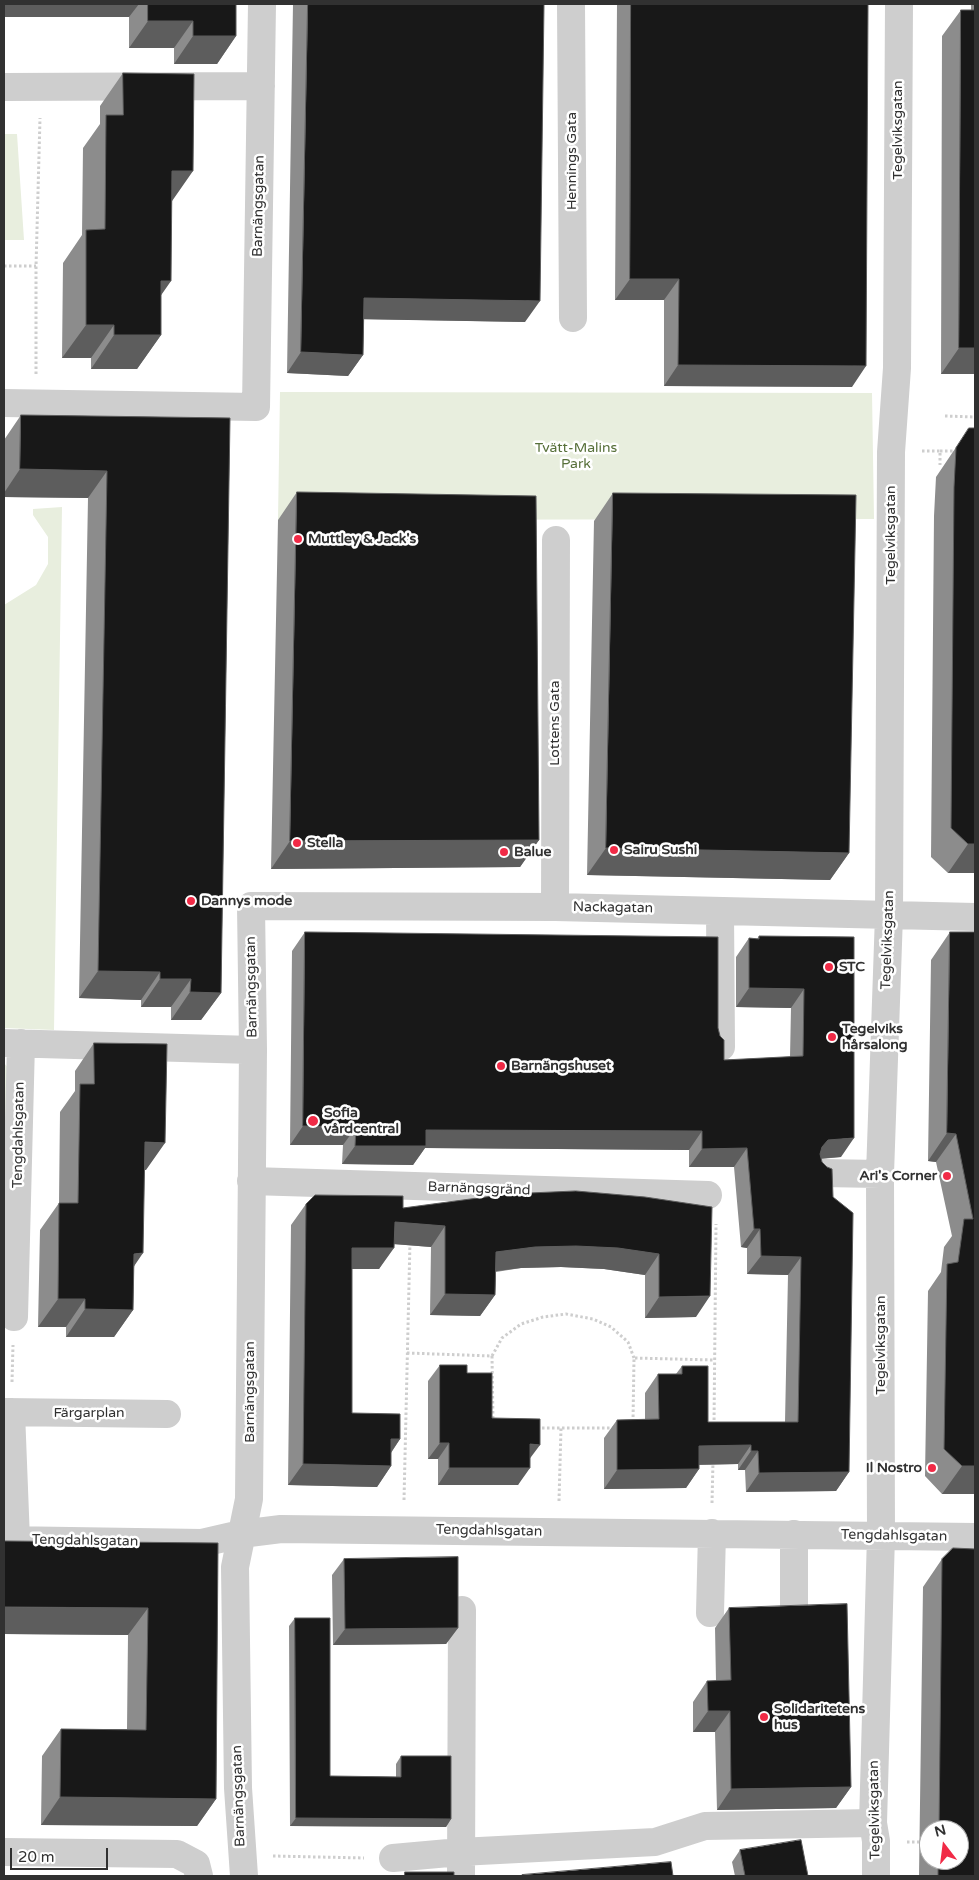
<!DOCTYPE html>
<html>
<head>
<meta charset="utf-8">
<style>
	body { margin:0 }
	#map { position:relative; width:979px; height:1880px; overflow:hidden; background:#fff; font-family:"Varela Round",sans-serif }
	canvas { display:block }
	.frame { position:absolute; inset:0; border:5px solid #313131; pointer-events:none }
	.north { position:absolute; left:919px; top:1820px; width:50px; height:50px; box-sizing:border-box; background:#fff; border:1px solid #adadad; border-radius:50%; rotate:345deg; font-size:14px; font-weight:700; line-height:20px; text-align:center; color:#313131 }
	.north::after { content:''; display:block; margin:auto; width:18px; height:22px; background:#f12a46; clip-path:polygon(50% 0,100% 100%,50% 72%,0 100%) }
	.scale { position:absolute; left:10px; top:1848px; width:98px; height:22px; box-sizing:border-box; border:2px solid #313131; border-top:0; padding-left:6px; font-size:15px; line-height:18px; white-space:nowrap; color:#313131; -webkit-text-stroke:4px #fff; paint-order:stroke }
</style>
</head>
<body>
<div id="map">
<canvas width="979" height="1880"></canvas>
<div class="frame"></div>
<div class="north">N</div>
<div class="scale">20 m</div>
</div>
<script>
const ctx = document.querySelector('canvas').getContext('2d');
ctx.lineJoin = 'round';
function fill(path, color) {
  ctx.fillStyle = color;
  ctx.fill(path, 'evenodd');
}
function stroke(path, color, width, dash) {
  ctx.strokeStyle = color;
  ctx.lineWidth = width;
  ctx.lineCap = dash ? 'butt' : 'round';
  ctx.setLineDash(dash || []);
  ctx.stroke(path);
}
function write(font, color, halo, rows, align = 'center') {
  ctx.font = font + ' "Varela Round",sans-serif';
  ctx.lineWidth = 5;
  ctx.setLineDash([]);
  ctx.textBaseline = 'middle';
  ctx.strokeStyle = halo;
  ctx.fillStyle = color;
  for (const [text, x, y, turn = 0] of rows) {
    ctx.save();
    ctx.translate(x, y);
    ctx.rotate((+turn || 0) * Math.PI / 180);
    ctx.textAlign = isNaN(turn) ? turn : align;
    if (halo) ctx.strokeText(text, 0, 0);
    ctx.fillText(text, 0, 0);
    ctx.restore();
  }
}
fill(new Path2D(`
	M4,134H17L24,240H4Z
	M280,392L872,393L874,519L278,520Z
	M62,507L54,1030L4,1028V605L36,585L48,564V537L33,515V509Z
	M4,1063L9,1069L4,1283Z`), '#e8eede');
stroke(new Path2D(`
	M4,266H36
	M36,374V267L40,118
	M945,416L975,417
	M922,451H940V465
	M940,451H957
	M407,1353L492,1356L493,1422
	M492,1356L502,1338L521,1324L543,1317L566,1314L593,1319L611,1327L628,1342L634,1358
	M12,1382L13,1345
	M633,1422L634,1358L714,1360
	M714,1425L716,1224
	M537,1428H614
	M404,1500L410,1241
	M559,1501L561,1428
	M712,1503L713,1461
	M907,1842H929
	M273,1856L364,1858`), '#cecece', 3, [2.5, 2.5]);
stroke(new Path2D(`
	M571,4L573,318
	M4,87L261,86
	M4,403L256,407L262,4
	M555,907L556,540
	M720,911L721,1047
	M4,1043L253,1050
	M822,1173L880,1174
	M251,1181L708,1195
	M14,1317L21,1043
	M4,1412L167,1414
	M11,1412L16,1540
	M4,1540L202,1543L241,1534L281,1529L975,1537
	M794,1608V1534
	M710,1613L712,1533
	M4,1852L177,1854L196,1864L199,1876
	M393,1858L460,1852L655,1842L705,1826L873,1823
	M244,1876L238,1788L235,1567L249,1499L253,1050L251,906L555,907L975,917
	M461,1876L462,1610
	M876,1876V1841L873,1823L881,1535L880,1174L889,915L891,452L897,368L899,4`), '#cecece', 28);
fill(new Path2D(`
	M4,4H236V36L217,64H174V48H129V17H4Z
	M293,4H544L525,322L364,319L363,355L348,376L287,373Z
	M617,4H868L852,387L664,386V300H615Z
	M971,4H975V374H941L942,36L961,10H971Z
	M123,73L172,202L161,295V335L137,369H91V358H62L63,263L82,235L83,148L100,124V106Z
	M21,415L230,418L221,993L201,1020H171V1007H141V1000L79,998L88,498L4,497V440Z
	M969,428H975V873H948L931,857L934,516L936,477Z
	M297,492L539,840L520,867L271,869L278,520Z
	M613,493L849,853L830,880L587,875L594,521Z
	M305,932L718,1028L724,1060L790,1057L791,1008L736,1007V957L749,938L757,939L759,936L854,937L841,1157L821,1159L833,1197L849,1472L836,1491L746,1492L745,1470H738V1464L699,1465V1469L686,1488L604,1489V1438L617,1420L645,1419V1393L658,1374H676L682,1366L708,1422H785L788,1275L747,1274V1248L741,1247L734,1167H689V1150L425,1148L413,1165L342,1164L343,1145H290L292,951Z
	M950,932H975V1494H942L925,1476L928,1291L941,1272L944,1247L952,1236L936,1162L928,1161L931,960Z
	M94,1043L146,1170H145L134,1268L133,1310L114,1337H66V1327H38L40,1230L59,1203L60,1112L75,1091V1071Z
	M645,1197L696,1317L645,1318V1275L604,1269L561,1267L521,1268L496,1272L495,1295L480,1316L430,1315L431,1247L394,1244L379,1269H352V1413L400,1439L391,1453V1466L377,1487L288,1485L291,1225L306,1204L403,1208Z
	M440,1365L467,1373L492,1418L530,1458L518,1485H438V1459H428V1381Z
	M218,1543L216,1799L197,1826L41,1825L42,1756L61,1729H127L128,1635L4,1634Z
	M344,1559L458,1628L446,1644L333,1645L332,1575Z
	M942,1559L975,1876H919L923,1587ZM929,1830H959V1860H929Z
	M729,1608L851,1787L836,1808L717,1810L715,1732H693V1702L707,1681H716L715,1628Z
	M295,1618L330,1776L396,1777V1764L401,1756L451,1819L446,1827L290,1826L289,1626Z
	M740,1850L808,1876H735L732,1862Z`), '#8c8c8c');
fill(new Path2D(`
	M4,4H139L129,17H4Z
	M148,21H193L174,48H129Z
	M193,36H236L217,64H174Z
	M172,171H193L170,204Z
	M630,279H679L664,300H615Z
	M161,281H171L148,314Z
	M364,298L540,301L525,322L350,319Z
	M86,325H114L91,358H62Z
	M114,335H161L137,369H91Z
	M959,348H975V374H941Z
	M301,352L363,355L348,376L287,373Z
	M678,365L866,366L852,387L664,386Z
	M20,469L107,471L88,498L4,497V493Z
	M539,840L520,867L271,869L290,841Z
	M968,844H975V873H948Z
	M606,848L849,853L830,880L587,875Z
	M98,971L160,972L141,1000L79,998Z
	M160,979H191L171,1007H141Z
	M749,988L804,989L791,1008L736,1007Z
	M190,992L221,993L201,1020H171Z
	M303,1126L356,1127L343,1145H290Z
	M426,1130L702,1131L689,1150L425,1148L413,1165L342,1164L355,1146Z
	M947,1133L956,1134L936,1162L928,1161Z
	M854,1138L841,1157L815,1159L822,1147L828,1140Z
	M145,1142L165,1143L146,1170H126Z
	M747,1148L734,1167H689L702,1149Z
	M395,1222L445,1226L431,1247L380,1243Z
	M754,1229H760L747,1248L741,1247Z
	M576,1246L618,1248L659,1254L645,1275L604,1269L561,1267L521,1268L481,1273L496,1252L535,1247Z
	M352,1248H394L379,1269H337Z
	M143,1253L124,1281L134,1254Z
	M761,1256L801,1257L788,1275L747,1274Z
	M445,1294L495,1295L480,1316L430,1315Z
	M710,1296L696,1317L645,1318L659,1297Z
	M58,1299H85L66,1327H38Z
	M85,1309L133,1310L114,1337H66Z
	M391,1439H400L386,1460Z
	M440,1443H449L438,1459H428Z
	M530,1444L540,1445L528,1461Z
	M751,1445L738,1464L686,1465L699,1446Z
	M751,1451H758L745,1470H738Z
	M303,1464L391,1466L377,1487L288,1485Z
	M962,1466H975V1494H942Z
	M449,1468H530L518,1485H438Z
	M699,1469L686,1488L604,1489L617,1470Z
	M849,1472L836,1491L746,1492L759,1473Z
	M4,1607L148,1608L128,1635L4,1634Z
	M458,1628L446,1644L333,1645L345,1629Z
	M708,1711H730L715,1732H693Z
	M851,1787L836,1808L717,1810L731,1789Z
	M60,1797L216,1799L197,1826L41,1825Z
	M296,1818L451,1819L446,1827L290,1826Z`), '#5d5d5d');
const building = new Path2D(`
	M148,4H236V36H193V21H148Z
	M308,4H544L540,301L364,298L363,355L301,352Z
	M631,4H868L866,366L678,365L679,279H630Z
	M961,10H975V348H959Z
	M123,73L194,74L193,171H172L171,281H161V335H114V325H86V230L105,229L106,115H123Z
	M21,415L230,418L221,993L190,992L191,979H160V972L98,971L107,471L20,469Z
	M969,428H975V844H968L951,828L954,487L956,448Z
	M297,492L536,496L539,840L290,841Z
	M613,493L856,495L849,853L606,848Z
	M305,932L718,937V1028L720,1036L724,1040V1060L803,1056L804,989L749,988V938L759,939V936L854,937V1138L828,1140L822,1147L820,1154L822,1162L827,1167L832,1169L833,1197L853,1213L849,1472L759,1473L758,1451H751V1445L699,1446V1469L617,1470V1420L659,1419L658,1374H682V1366H708V1422H798L801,1257L761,1256L760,1229H754L747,1148L702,1149V1131L426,1130V1146H355L356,1127L303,1126Z
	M950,932H975V1466H962L944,1449L947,1264L958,1262L964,1219H973L956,1134L947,1133Z
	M94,1043L167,1044L165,1143L145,1142L143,1253L134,1254L133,1310L85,1309V1299H58L59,1203H78L80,1084H94Z
	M576,1191L645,1197L712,1207L710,1296L659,1297V1254L618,1248L576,1246L535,1247L496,1252L495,1295L445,1294V1226L395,1222L394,1248H352V1413L400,1414V1439H391V1466L303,1464L306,1204L315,1195L403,1196V1208L508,1194Z
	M440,1365H467V1373H492V1418L540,1419V1445L530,1444V1468H449V1443H440Z
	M4,1541L218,1543L216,1799L60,1797L61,1729L146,1730L148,1608L4,1607Z
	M953,1548L975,1549V1876H938V1860H959V1830H939L942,1559Z
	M458,1557V1628L345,1629L344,1559Z
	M847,1604L851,1787L731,1789L730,1711H708L707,1681L731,1680L729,1608Z
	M295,1618H330V1776L401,1777V1756H451V1819L296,1818Z
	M801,1840L808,1876H745L740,1850Z
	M671,1862L673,1876H522V1875Z
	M405,1872H454V1876H405Z`);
fill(building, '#181818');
stroke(building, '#5d5d5d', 1);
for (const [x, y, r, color] of [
	[298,539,5,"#f12a46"],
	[297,843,5,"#f12a46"],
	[614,850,5,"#f12a46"],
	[504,852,5,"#f12a46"],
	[191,901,5,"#f12a46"],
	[829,967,5,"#f12a46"],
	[832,1037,5,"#f12a46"],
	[501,1066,5,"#f12a46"],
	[313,1121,6,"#f12a46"],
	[947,1176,5,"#f12a46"],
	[932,1468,5,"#f12a46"],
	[764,1717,5,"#f12a46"]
]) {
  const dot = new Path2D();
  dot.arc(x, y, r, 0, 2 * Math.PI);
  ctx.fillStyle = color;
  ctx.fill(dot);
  stroke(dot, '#fff', 2);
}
write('14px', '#313131', '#fff', [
	["Tegelviksgatan",898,130,-90],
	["Hennings Gata",572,161,-90],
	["Barnängsgatan",259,206,-89],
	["Tegelviksgatan",891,535,-90],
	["Lottens Gata",555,723,-90],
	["Nackagatan",613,908,1],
	["Tegelviksgatan",888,940,-88],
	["Barnängsgatan",252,987,-91],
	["Tengdahlsgatan",19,1135,-89],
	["Barnängsgränd",479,1189,2],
	["Tegelviksgatan",881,1345,-90],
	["Barnängsgatan",250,1392,-90],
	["Färgarplan",89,1413],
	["Tengdahlsgatan",489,1531,1],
	["Tengdahlsgatan",894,1536,1],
	["Tengdahlsgatan",85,1541,1],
	["Barnängsgatan",239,1796,-92],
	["Tegelviksgatan",875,1810,-91]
]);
write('14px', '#57703a', '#fff', [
	["Tvätt-Malins",576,448],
	["Park",576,464]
]);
write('bold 14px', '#313131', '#fff', [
	["Muttley & Jack's",308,539],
	["Stella",307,843],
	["Sairu Sushi",624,850],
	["Balue",514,852],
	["Dannys mode",201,901],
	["STC",839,967],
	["Tegelviks",842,1029],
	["hårsalong",842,1045],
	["Barnängshuset",511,1066],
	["Sofia",324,1113],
	["vårdcentral",324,1129],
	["Ari's Corner",937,1176,"right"],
	["Il Nostro",922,1468,"right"],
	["Solidaritetens",774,1709],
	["hus",774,1725]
], 'left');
</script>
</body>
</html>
